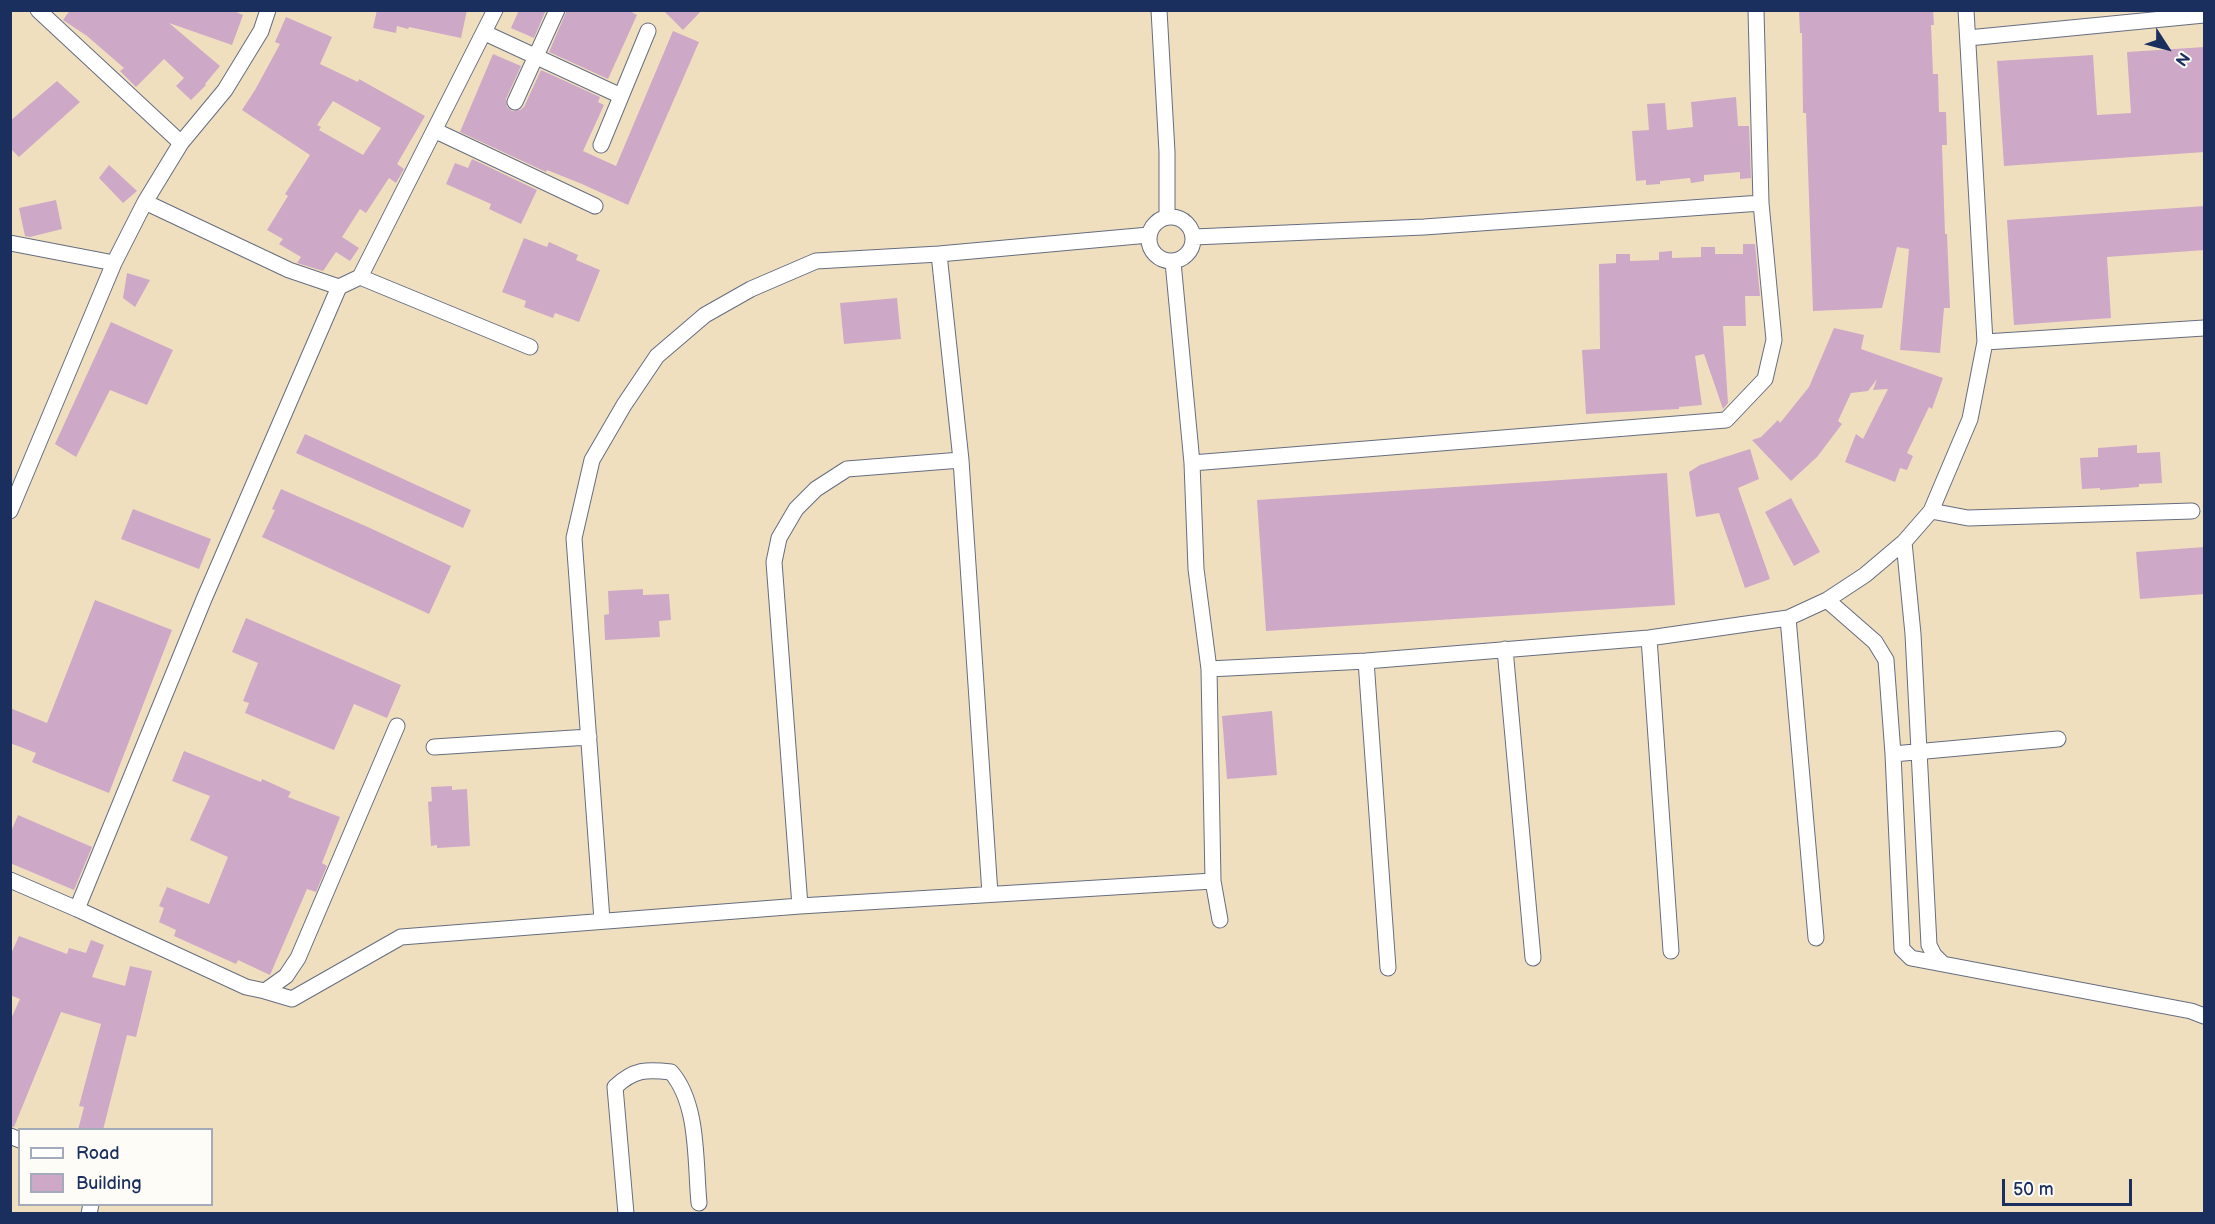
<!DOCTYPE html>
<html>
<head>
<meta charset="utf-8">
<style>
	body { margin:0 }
	#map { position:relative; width:2215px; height:1224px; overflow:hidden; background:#f0dfbf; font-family:"Balsamiq Sans",sans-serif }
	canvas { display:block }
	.frame { position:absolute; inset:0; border:12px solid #1b2f5e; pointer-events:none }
	.legend { position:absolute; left:18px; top:1128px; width:195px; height:78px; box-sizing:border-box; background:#fdfcf7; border:2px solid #a3aaba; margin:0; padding:8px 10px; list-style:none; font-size:18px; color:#1b2f5e }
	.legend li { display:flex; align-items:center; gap:12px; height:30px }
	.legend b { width:30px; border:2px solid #a3aaba }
	.north { position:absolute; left:2137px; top:18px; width:60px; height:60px; -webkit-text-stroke:4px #fdfcf7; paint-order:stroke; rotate:126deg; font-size:16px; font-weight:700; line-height:24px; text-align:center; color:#1b2f5e }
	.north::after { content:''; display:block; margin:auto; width:21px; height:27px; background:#1b2f5e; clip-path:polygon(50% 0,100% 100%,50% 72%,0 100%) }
	.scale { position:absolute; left:2002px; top:1179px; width:130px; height:27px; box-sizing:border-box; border:3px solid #1b2f5e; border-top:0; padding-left:8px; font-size:18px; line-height:21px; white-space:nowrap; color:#1b2f5e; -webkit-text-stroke:4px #fdfcf7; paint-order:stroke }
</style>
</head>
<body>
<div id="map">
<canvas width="2215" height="1224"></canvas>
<div class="frame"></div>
<ul class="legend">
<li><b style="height:8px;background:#fff"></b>Road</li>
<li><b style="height:16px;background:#cea8c7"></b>Building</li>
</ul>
<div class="north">N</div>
<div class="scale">50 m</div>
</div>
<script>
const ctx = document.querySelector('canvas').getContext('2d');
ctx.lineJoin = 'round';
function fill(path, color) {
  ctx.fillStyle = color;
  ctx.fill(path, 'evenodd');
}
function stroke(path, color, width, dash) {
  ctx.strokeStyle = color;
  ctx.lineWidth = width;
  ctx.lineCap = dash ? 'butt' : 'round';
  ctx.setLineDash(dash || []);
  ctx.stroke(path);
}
fill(new Path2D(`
	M70,10H232L243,15L232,45L169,23L220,66L205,84L206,85L191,100L176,86L184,78L164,59L136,87L120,71L124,68L87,36L63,20Z
	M377,10H467L461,38L409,27L408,29L397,26L396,33L373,28Z
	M519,10H546L534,38L511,28Z
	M567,10H628L637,15L608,79L549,52Z
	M663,10H702L683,30Z
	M1799,10H1933L1934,25H1931L1933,74H1938L1939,112H1946L1947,145H1942L1945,234H1947L1950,308H1944L1940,353L1900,350L1909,249L1897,247L1882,308L1813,311L1806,113H1803L1802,33H1800Z
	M286,17L332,37L320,64L358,82L359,79L425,116L397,164L404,169L396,183L389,178L366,213L360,209L342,237L359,248L350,261L336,252L323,271L297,263L301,257L279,244L283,239L267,230L288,196L285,194L310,155L242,110L255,90L280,44L275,42ZM333,101L381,128L363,155L319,130L321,127L317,125Z
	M673,31L699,42L628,205L582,184L547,170L546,172L460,132L493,54L521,66L506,99L507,107L512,111L520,110L524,107L541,70L600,97L598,102L604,105L583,151L616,166Z
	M2205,47V152L2004,166L1997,61L2093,55L2097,115L2131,113L2127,52Z
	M57,81L80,102L19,157L10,148V121Z
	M1736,97L1738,126H1749L1751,178L1740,179V172L1704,175V181L1691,183L1690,178L1660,181V184L1646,185V180L1636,181L1632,131L1649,130L1647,104L1665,103L1667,130L1693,127L1691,102Z
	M472,159L537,190L521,224L489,209L491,204L446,184L455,163L468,168Z
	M109,165L137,191L123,203L99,178Z
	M56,200L62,229L30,237L25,236L19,208Z
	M2205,206V250L2107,257L2111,318L2014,325L2007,220Z
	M524,238L547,247L549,242L578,255L576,260L600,270L579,322L555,313L553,318L524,307L526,301L502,292Z
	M1743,244H1755L1760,296H1745L1746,326H1723L1728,403L1723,409L1704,354L1695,356L1702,405L1679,407V409L1586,414L1582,350L1600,349L1599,264L1616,263V254H1630V261L1659,260V252L1672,251V258L1701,257V247H1715V254H1743Z
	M127,273L150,280L135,307L123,298Z
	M897,298L901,339L844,344L840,303Z
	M111,322L173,350L147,405L110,390L76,457L55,444Z
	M1834,328L1864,335L1861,349L1943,378L1932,409L1929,407L1907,453L1913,456L1907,470L1900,468L1895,482L1845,462L1856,434L1863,439L1888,389L1873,390L1877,379L1868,391L1851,393L1838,421L1842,424L1817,457L1791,481L1752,440L1761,437L1778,420L1780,423L1809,387Z
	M305,434L471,510L463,528L296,453Z
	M2137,445V453L2160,452L2162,483L2139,484V487L2100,490V488L2082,489L2080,458L2098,457V448Z
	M1750,449L1759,479L1738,488L1770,579L1745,588L1719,513L1696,517L1689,472L1700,465Z
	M1667,473L1675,605L1266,631L1257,500Z
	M281,489L370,528L451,566L429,614L262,537L275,510L272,509Z
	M1791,498L1820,552L1794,566L1765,512Z
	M133,509L211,539L199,569L121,539Z
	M2205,547V594L2140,599L2136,552Z
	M643,589V595L669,594L671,620L659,621L660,637L605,640L604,615L609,614L608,591Z
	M95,600L172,630L109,793L32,762L36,753L10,743V708L47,723Z
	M246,618L401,685L387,718L354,704L334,750L245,713L249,703L243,701L258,663L232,652Z
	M1272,711L1277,775L1227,779L1222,716Z
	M184,751L261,782L262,779L291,792L288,797L340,817L322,863L327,866L316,892L307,889L270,975L238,960L236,964L174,936L176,930L159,922L164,908L159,906L167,887L209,904L228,857L190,840L210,796L172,781Z
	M452,786V790L467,789L470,846L437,848V845L431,846L428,802L432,801L431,787Z
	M18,815L92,847L74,890L10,863V834Z
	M19,936L67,954L69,948L86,953L91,940L104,945L92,977L125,986L130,966L152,971L136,1037L127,1035L103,1130H78L84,1107L79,1106L101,1024L61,1012L14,1127L10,1126V1021L20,999L10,995V956Z`), '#cea8c7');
const minor = new Path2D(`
	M38,10L181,143
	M1159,10L1167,152V217
	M485,33L621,96
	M1968,38L2204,15
	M515,102L557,10
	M436,131L595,206
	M601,145L648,31
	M145,202L289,270L339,287L360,277L495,10
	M1149 239a22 22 0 1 1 44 0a22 22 0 1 1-44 0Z
	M1194,237L1424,227L1761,203
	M10,243L114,263
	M939,254L1149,235
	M1173,262L1192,463L1196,569L1209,669L1213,881L1220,920
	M360,277L530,347
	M1985,342L2204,328
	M1192,463L1726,420L1765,379L1774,340L1761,203L1756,10
	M10,511L114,263L145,202L181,143L225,90L261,31L268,10
	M1931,511L1968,518L2192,511
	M1904,542L1913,634L1929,945L1934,955L1942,963
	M1827,600L1875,642L1886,660L1893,754L1902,949L1911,958L2191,1011L2204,1016
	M1788,618L1816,938
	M1649,638L1671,951
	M1505,649L1533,958
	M1366,661L1388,968
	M1209,669L1366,661L1649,638L1788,618L1827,600L1865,575L1904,542L1931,511L1970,419L1985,342L1966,10
	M434,747L589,737
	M1893,754L2058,739
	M10,880L77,909L204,599L339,287
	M800,906L774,562L779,538L796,509L816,489L847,469L961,460
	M77,909L246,987L265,991L286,976L298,958L397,726
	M602,920L574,538L592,460L624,405L657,356L705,315L751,289L816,261L939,254L961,460L990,894
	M265,991L292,999L401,937L800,906L1213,881
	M10,1136L20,1140
	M89,1214L91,1204
	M626,1214L615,1087C634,1069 647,1069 671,1072C699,1104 695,1162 699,1203`);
stroke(minor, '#666d80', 17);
stroke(minor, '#fff', 15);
</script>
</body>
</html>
